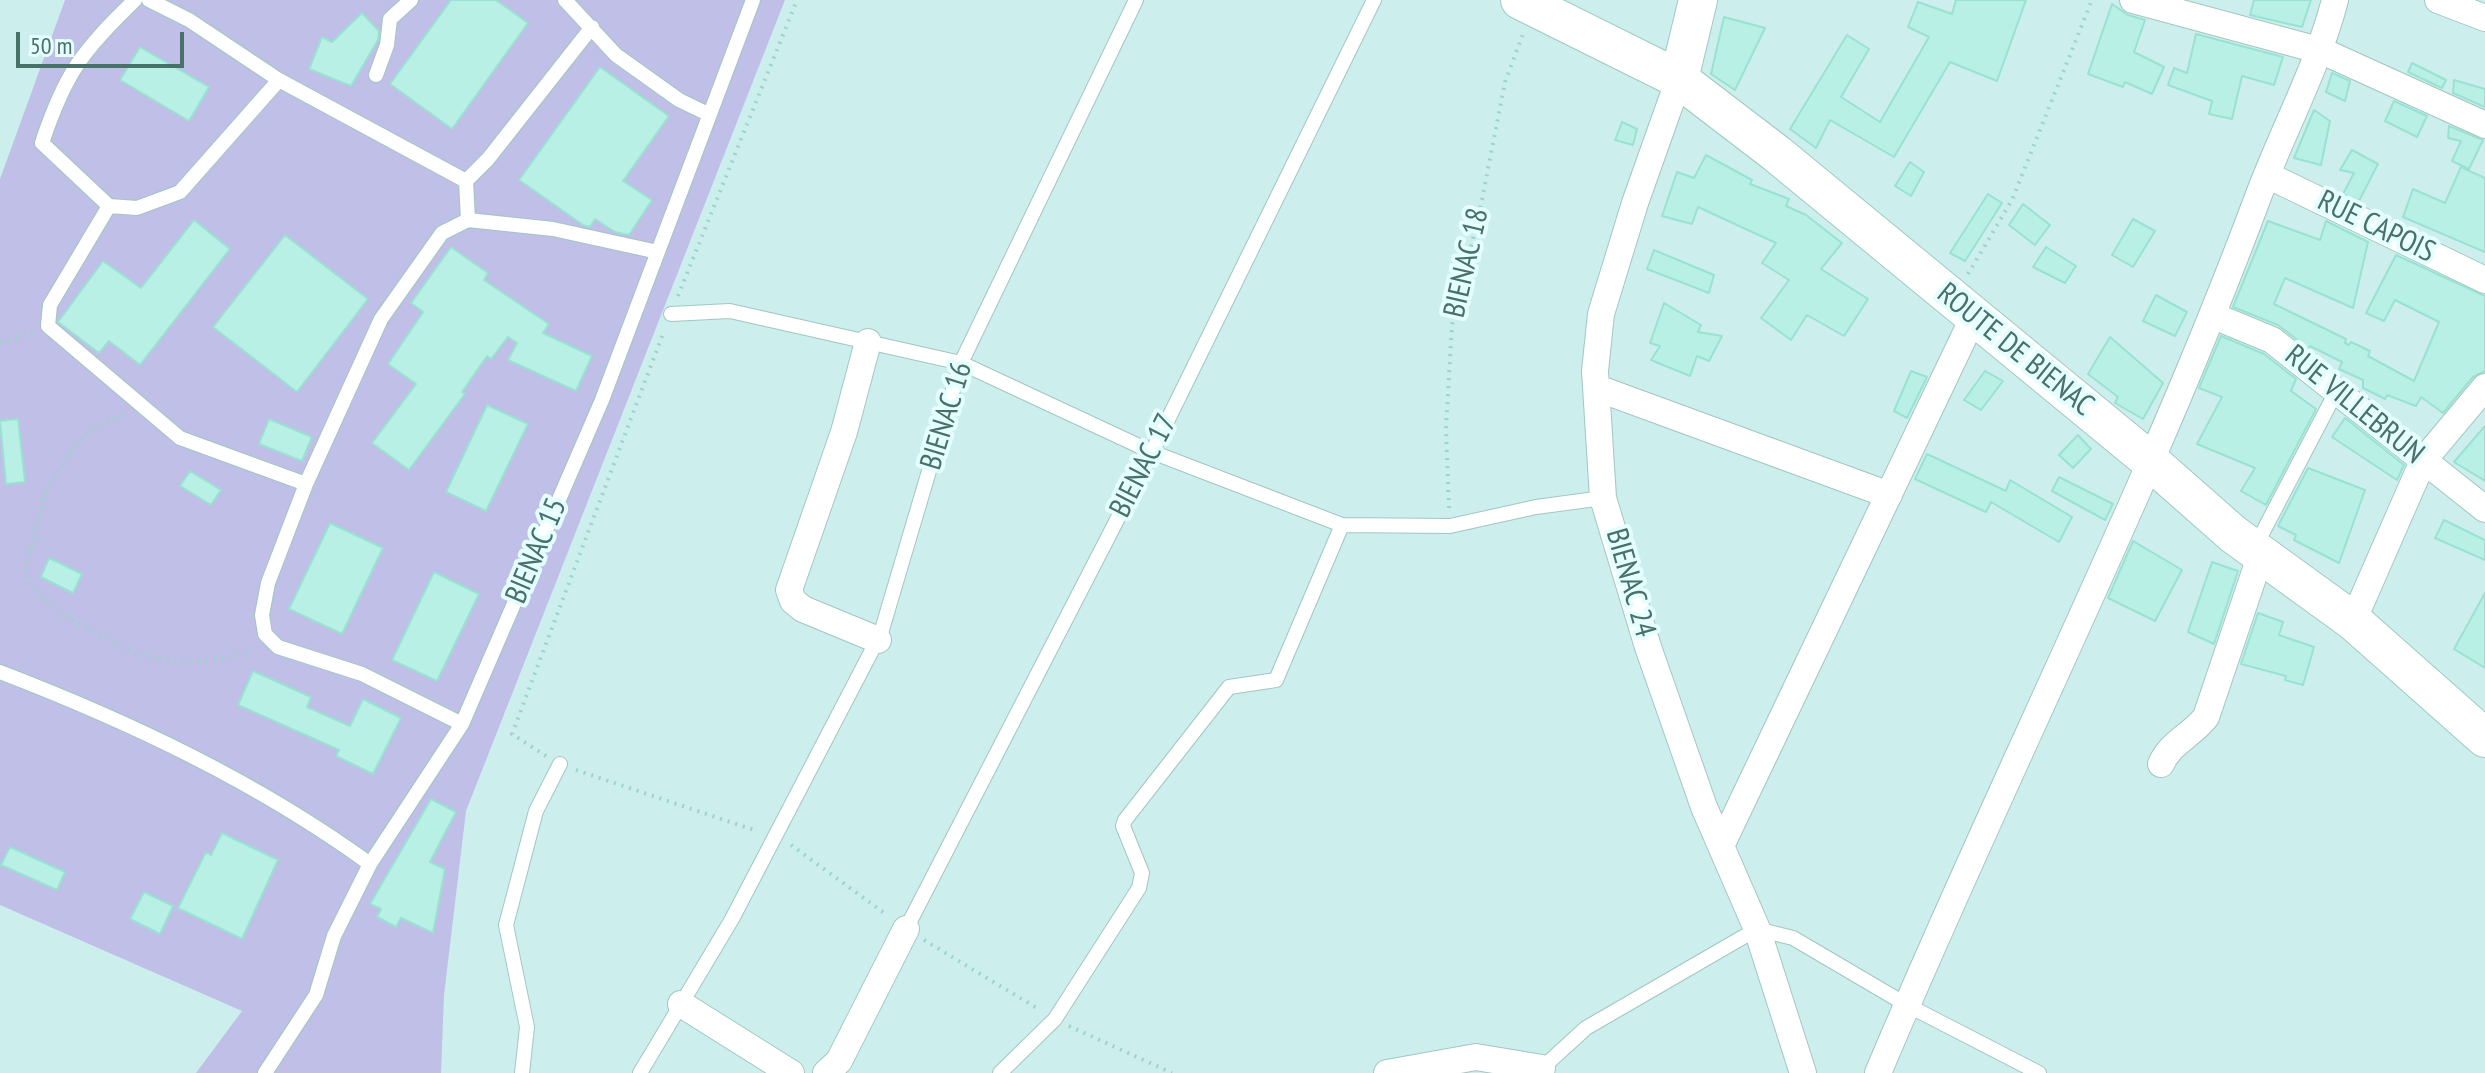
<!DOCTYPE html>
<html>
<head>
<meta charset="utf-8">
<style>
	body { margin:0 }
	#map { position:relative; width:2485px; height:1073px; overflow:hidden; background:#e0fbfb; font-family:"PT Sans Narrow",sans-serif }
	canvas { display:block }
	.scale { position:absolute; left:16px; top:32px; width:168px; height:36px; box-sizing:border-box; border:4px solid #487167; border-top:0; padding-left:10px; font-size:24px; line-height:28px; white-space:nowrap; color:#487167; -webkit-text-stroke:6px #e5feff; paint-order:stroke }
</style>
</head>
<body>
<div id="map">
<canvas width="2485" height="1073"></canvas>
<div class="scale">50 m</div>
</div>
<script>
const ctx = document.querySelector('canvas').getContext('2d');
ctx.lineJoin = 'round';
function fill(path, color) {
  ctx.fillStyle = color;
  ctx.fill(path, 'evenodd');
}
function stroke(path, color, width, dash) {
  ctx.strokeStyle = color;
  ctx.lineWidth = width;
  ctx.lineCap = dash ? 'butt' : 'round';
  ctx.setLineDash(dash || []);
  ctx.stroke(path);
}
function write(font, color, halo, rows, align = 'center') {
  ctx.font = font + ' "PT Sans Narrow",sans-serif';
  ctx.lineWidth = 8;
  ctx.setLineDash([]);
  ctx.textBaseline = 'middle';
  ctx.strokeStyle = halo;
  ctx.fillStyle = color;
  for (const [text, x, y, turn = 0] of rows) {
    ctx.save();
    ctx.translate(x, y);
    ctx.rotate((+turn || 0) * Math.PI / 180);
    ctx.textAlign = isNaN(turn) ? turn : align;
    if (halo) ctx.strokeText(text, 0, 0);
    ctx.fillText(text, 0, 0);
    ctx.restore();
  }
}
fill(new Path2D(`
	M0,0H2485V1073H0Z`), '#ccefed');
fill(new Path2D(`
	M65,0H785L466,811L444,995L441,1073H196L242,1011L0,905V179Z`), '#bfbfe8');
const building = new Path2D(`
	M451,0H496L528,23L452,129L390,84Z
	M1956,0H2026L1997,81L1950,62L1894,157L1830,120L1816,148L1790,129L1847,35L1869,49L1841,97L1880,122L1929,37L1908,27L1918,2L1952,14Z
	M2254,0H2311L2302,27L2250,15Z
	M2112,4L2128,15L2145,20L2134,52L2164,67L2152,94L2125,82L2123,87L2088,74Z
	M362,13L379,31L378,40L351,86L309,69L322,37L332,42Z
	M1724,17L1765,28L1735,90L1711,74Z
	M2196,34L2283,57L2274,85L2242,76L2232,119L2209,114L2212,101L2168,85L2174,68L2187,73Z
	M140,47L209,87L189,121L120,80Z
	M2412,63L2446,80L2442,88L2408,72Z
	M600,67L669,116L623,181L652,200L629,235L615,232L595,219L590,227L583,225L519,180Z
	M2332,73L2350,81L2345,101L2326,92Z
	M2454,80L2485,89V107L2453,93Z
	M2394,101L2427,116L2417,137L2385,121Z
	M2314,110L2330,121L2321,165L2294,158Z
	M1622,122L1637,129L1633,145L1615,140Z
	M2449,126L2483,140L2469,169L2452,161L2461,141L2448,138Z
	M2352,150L2378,164L2359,201L2343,194L2354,173L2340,170Z
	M1706,155L1752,180L1750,184L1789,199L1786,206L1806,215L1842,243L1821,269L1868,299L1844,336L1807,315L1791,340L1761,318L1789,280L1762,263L1776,243L1698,207L1692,224L1662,216L1677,172L1694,178Z
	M1910,162L1924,172L1911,196L1895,186Z
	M2461,167L2485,178V252L2403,217L2413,189L2445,203Z
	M1988,194L2002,203L1965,261L1950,253Z
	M2023,204L2050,225L2035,245L2009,225Z
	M2133,219L2155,231L2133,267L2112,255Z
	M194,220L230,249L140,365L109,341L99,353L58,322L103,261L141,288Z
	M2268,221L2320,240L2326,221L2368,242L2353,308L2285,278L2274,304L2346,339L2345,343L2349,345L2351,342L2370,351L2368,356L2414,381L2439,322L2395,300L2384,321L2366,313L2396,255L2485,296V371L2473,377L2443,413L2421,397L2416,406L2387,395L2385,399L2363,388V380L2339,369L2342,362L2310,346L2309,349L2278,325L2233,307Z
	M285,235L368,299L297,392L213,327Z
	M451,247L488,273L484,280L549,324L543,333L592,356L576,391L508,360L517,343L508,337L491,359L487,356L462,392L465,394L409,470L372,443L416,384L388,364L423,312L411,303Z
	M2046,247L2076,266L2065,283L2033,267Z
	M1654,250L1714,275L1709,293L1647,269Z
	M2156,295L2187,312L2175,336L2143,321Z
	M1664,303L1701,325L1698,332L1722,336L1709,361L1697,356L1690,376L1651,360L1660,346L1650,343Z
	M2221,336L2264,354L2296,379L2291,391L2316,409L2266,505L2241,491L2255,468L2197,444L2222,397L2199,388Z
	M2110,337L2163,383L2143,419L2115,403L2118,397L2088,374Z
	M1911,371L1927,377L1907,418L1894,411Z
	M1985,371L2003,381L1981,410L1964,400Z
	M487,405L528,424L486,511L446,492Z
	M2345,418L2404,465L2397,480L2332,437Z
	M18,419L25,482L6,484L0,421Z
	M269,419L312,437L302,461L259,444Z
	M2485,426V481L2454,462Z
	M2078,435L2091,449L2073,468L2059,455Z
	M1927,454L2006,491L2010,480L2072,517L2059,542L1991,502L1986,512L1915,479Z
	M2308,468L2365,490L2339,563L2294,540L2296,535L2278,526Z
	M190,471L221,490L211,505L180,486Z
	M2059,477L2113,504L2105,520L2052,491Z
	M2444,520L2485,540V560L2435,538Z
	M330,523L383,548L342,634L289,609Z
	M2133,541L2182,570L2155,621L2108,598Z
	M49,558L82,574L73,593L41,577Z
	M2212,562L2238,571L2214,644L2188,632Z
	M434,572L479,594L437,681L392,660Z
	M2485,593V668L2454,649Z
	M2258,613L2283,622L2279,635L2314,647L2303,685L2285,680L2286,676L2241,664Z
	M253,671L311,697L307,707L350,726L363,699L401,718L373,774L336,756L339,750L238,705Z
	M431,799L456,812L430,862L445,869L433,933L401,918L396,927L377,917L381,909L370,904Z
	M222,833L278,860L242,939L178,908L206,852L211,855Z
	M10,847L65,872L57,890L1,865Z
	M144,892L173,906L160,934L130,919Z`);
fill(building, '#b8f0e5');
stroke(building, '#99e2d2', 2);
const lane = new Path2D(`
	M135,0C83,50 65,73 42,143L109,206L50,305L48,326L180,438L306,484
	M149,0L189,20L279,80L466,181L468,220L553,229L658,252
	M565,0L616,55L679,100L708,114
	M376,75L387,45L390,19L411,0
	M466,181L488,159L592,27
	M109,206L137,208L180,192L279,80
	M671,314L730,311L961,363L1152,452L1342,525L1450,526L1536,507L1603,498
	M2254,549L2337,390
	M0,672C130,722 257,782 370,864
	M462,724L362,674L278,647L265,634L262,615L268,583L306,484L381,319L442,233L468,220
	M906,929L1152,452L1374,0
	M1539,1071L1586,1028L1757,929L1793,938L1907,1005L2039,1073
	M265,1073L316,995L334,936L370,864L462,724L602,400L753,0
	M522,1073L527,1027L506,925L536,811L560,764
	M640,1073L732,919L881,633L961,363L1136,0
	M1000,1073L1055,1019L1139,888L1142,873L1123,826L1125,820L1229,687L1276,680L1342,525`);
const street = new Path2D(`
	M2133,0L2322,51L2485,125
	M2438,0L2485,18
	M1679,79L1635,203L1601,314L1595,371L1603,498L1648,647L1704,807L1757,929L1803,1073
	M2267,175L2485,280
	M2214,316L2272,340L2485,509
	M868,342L844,432L789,590L793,601L803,609L878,640
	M1597,388L1889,495
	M2353,621L2423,461L2485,387
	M2161,764C2171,742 2191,736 2206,717L2261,554
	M1721,846L1974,316
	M681,1004L791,1073
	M826,1073L839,1061L906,929
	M1387,1073L1476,1057L1542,1068
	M1878,1073C2001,780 2147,495 2258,197C2283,130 2317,69 2335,0`);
const secondary = new Path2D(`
	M1520,0L1679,79L1777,154L2149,460L2233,534L2353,621L2485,738
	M1679,79L1698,0`);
stroke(lane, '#a2c6c1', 16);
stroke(street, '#a2c6c1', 28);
stroke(secondary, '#a0c9c3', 40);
stroke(new Path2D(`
	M1968,274L2012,200L2092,0
	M678,296L797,0
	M0,342L33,333
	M123,414L91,429L77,442L45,492L25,569L32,587L60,613L134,654L193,663L238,655L253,648
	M1449,508L1446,429L1452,325L1480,210L1505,82L1523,34
	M546,756L512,734L664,331
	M576,770L757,831
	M791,845L887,915
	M924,940L1040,1010
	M1069,1026L1172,1073`), '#9cd4c8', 4, [2, 6]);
stroke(lane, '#fff', 14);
stroke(street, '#fff', 26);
stroke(secondary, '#fff', 38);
write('30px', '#487167', '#e5feff', [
	["RUE CAPOIS",2376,227,26],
	["BIENAC 18",1467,263,-77],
	["ROUTE DE BIENAC",2015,350,39],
	["RUE VILLEBRUN",2354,405,39],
	["BIENAC 16",947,416,-73],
	["BIENAC 17",1144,466,-63],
	["BIENAC 15",537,551,-67],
	["BIENAC 24",1630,583,74]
]);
</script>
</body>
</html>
